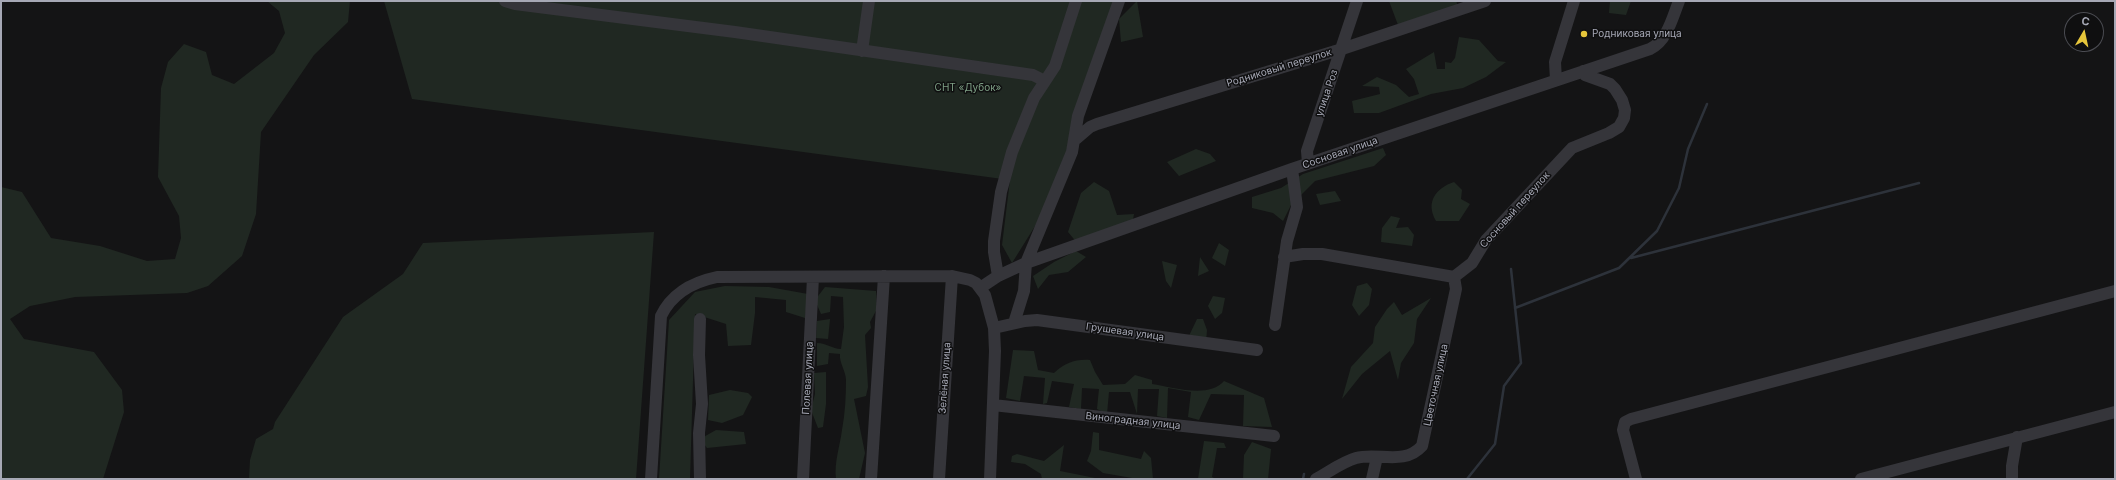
<!DOCTYPE html>
<html>
<head>
<meta charset="utf-8">
<style>
	body { margin:0 }
	#map { position:relative; width:2116px; height:480px; overflow:hidden; background:#141415; font-family:Inter,sans-serif }
	canvas { display:block }
	.frame { position:absolute; inset:0; border:2px solid #a6a8b5; pointer-events:none }
	.north { position:absolute; left:2064px; top:12px; width:40px; height:40px; box-sizing:border-box; background:#0f0f10; border:1px solid #4b4c52; border-radius:50%; rotate:9deg; font-size:11px; font-weight:700; line-height:16px; text-align:center; color:#a6a8b5 }
	.north::after { content:''; display:block; margin:auto; width:14px; height:18px; background:#e6c63b; clip-path:polygon(50% 0,100% 100%,50% 72%,0 100%) }
</style>
</head>
<body>
<div id="map">
<canvas width="2116" height="480"></canvas>
<div class="frame"></div>
<div class="north">С</div>
</div>
<script>
const ctx = document.querySelector('canvas').getContext('2d');
ctx.lineJoin = 'round';
function fill(path, color) {
  ctx.fillStyle = color;
  ctx.fill(path, 'evenodd');
}
function stroke(path, color, width, dash) {
  ctx.strokeStyle = color;
  ctx.lineWidth = width;
  ctx.lineCap = dash ? 'butt' : 'round';
  ctx.setLineDash(dash || []);
  ctx.stroke(path);
}
function write(font, color, halo, rows, align = 'center') {
  ctx.font = font + ' Inter,sans-serif';
  ctx.lineWidth = 3;
  ctx.setLineDash([]);
  ctx.textBaseline = 'middle';
  ctx.strokeStyle = halo;
  ctx.fillStyle = color;
  for (const [text, x, y, turn = 0] of rows) {
    ctx.save();
    ctx.translate(x, y);
    ctx.rotate((+turn || 0) * Math.PI / 180);
    ctx.textAlign = isNaN(turn) ? turn : align;
    if (halo) ctx.strokeText(text, 0, 0);
    ctx.fillText(text, 0, 0);
    ctx.restore();
  }
}
fill(new Path2D(`
	M267,1H350L348,22L314,55L261,132L256,214L242,256L208,286L187,293L75,297L30,306L10,319L24,339L94,352L122,390L124,412L103,479H1V187L22,192L51,238L100,246L147,261L175,259L181,238L179,216L158,177L161,88L168,62L184,44L206,52L212,75L234,84L274,53L285,33L279,11Z
	M384,1H1114L1065,178L1012,263L1002,245L1010,180L412,99Z
	M1137,1L1143,37L1121,42L1119,19Z
	M1389,1H1456L1458,6L1398,25Z
	M1610,1H1631L1626,15L1609,13Z
	M1459,37L1479,40L1498,61L1506,62L1486,77L1463,88L1431,94L1379,113H1354L1352,101L1380,94L1379,87L1362,86L1377,77L1396,85L1409,97L1419,94L1414,79L1406,69L1434,52L1437,69H1445V62L1451,63L1455,58Z
	M1383,148L1386,155L1374,166L1315,181L1291,205L1283,221L1273,213L1252,208V197L1281,188L1303,174Z
	M1196,149L1210,154L1216,161L1179,176L1167,162Z
	M1094,182L1109,191L1117,215L1134,214L1132,225L1078,244L1068,232L1081,193Z
	M1454,182L1462,190L1461,199L1470,204L1459,221H1436C1425,202 1436,188 1454,182Z
	M1335,191L1341,201L1320,205L1316,194Z
	M1391,216L1400,218L1396,228L1408,227L1414,235L1412,246L1381,242L1382,228Z
	M654,232L636,479H249L250,460L256,439L273,429L275,422L343,317L403,274L423,243Z
	M1219,243L1229,250L1225,266L1212,258Z
	M1076,251L1086,257L1068,272L1049,275L1038,289L1033,276L1054,262Z
	M1200,257L1209,271L1198,276Z
	M1162,261L1177,265L1171,288L1166,281Z
	M1367,283L1372,289L1369,305L1359,316L1352,305L1357,286Z
	M725,286L769,287L808,294L805,318L786,312V300L755,297V313L751,345L728,346L726,324L695,314L690,479H659L669,320L695,292Z
	M825,287L876,291L877,309L870,322L871,328L865,335L868,387L866,396L854,399L865,453L859,479H836C834,462 840,446 842,430C845,414 846,397 846,380C846,371 839,363 840,354L829,353L828,364L817,366V343C827,343 832,349 841,349L844,327L843,297L831,296L830,312L821,314L815,300Z
	M1213,296L1225,298L1222,313L1215,319L1208,306Z
	M1431,298L1417,319L1414,343L1401,363L1398,380L1390,351L1362,374L1342,399L1351,367L1373,343L1375,327L1387,309L1394,302L1402,315Z
	M830,319L828,339L816,338L817,321Z
	M1197,319H1203L1207,330L1206,343L1187,340Z
	M1013,350L1034,351L1038,370L1054,373C1065,363 1075,359 1090,360L1095,372L1103,385L1125,384L1135,375L1152,380V384C1172,387 1209,399 1224,381L1264,398L1272,427L1243,426L1244,395L1211,394L1199,420L1188,417L1191,392L1168,388L1167,418L1157,416L1159,389H1138L1137,414L1130,392H1109L1107,414L1097,409L1099,389L1082,388L1081,409L1069,407L1074,384L1052,381L1047,403L1043,404L1045,378L1024,376L1020,401L1006,398Z
	M826,372V404L823,427L818,428L811,410L815,394L814,373Z
	M730,390L748,393L752,397L743,415L722,423L708,420L709,395Z
	M716,430L744,432L746,444L707,448L700,439Z
	M1093,432L1099,433V450L1141,459L1144,451L1151,458L1153,479H1138L1103,473L1087,461L1091,451Z
	M1204,441L1224,443L1226,448H1217L1212,477L1216,479H1198Z
	M1252,442L1271,449L1268,479H1243L1244,455Z
	M1064,445L1060,471L1100,479H1042L1041,474L1025,464L1011,462L1012,456L1017,454L1044,461Z`), '#202822');
stroke(new Path2D(`
	M1631,258L1919,183
	M1515,308L1619,268L1657,231L1679,188L1688,149L1707,104
	M1303,479L1304,474
	M1467,479L1495,444L1504,386L1521,363L1511,269`), '#2d323a', 2.5);
stroke(new Path2D(`
	M505,1L515,4L735,32L1033,75L1045,81
	M862,51L869,1
	M1556,80L1555,62L1574,1
	M1076,139L1090,127L1097,124L1342,49L1485,1
	M1308,163L1307,151L1357,1
	M1284,257L1303,254H1322L1454,277L1472,263L1486,240L1572,148L1609,133L1619,127L1624,118L1625,110L1622,100L1615,89L1610,84L1585,75L1583,71
	M998,276L994,252V241L1001,192L1012,152L1034,98L1055,66L1076,1
	M980,288L998,276L1026,263L1292,169L1650,49C1667,41 1672,19 1679,1
	M1014,323L1024,291L1026,263L1072,152L1078,116L1119,1
	M1275,325L1287,241L1297,207L1292,169
	M994,328L1025,321L1037,320L1257,350
	M993,405L1274,436
	M651,479L661,316C672,293 693,282 717,277L952,276L970,280L976,283L985,295L994,328L995,351L990,479
	M700,479L699,433L702,404L699,355L700,319
	M803,479L813,277
	M871,479L884,276
	M939,479L952,276
	M1316,479C1329,472 1342,462 1356,458C1378,452 1404,466 1422,446L1456,289L1454,277
	M1372,479L1377,457
	M1636,479L1623,430L1625,422L1631,419L2115,291
	M1861,479L2115,412
	M2012,479V466L2017,437`), '#35353a', 12);
for (const [x, y, r, color] of [
	[1584,34,4,"#e6c63b"]
]) {
  const dot = new Path2D();
  dot.arc(x, y, r, 0, 2 * Math.PI);
  ctx.fillStyle = color;
  ctx.fill(dot);
  stroke(dot, '#0f0f10', 1.5);
}
write('10px', '#a6a8b5', '#0f0f10', [
	["Родниковая улица",1592,34]
], 'left');
write('10px', '#a6a8b5', '#0f0f10', [
	["Родниковый переулок",1279,68,-17],
	["улица Роз",1327,93,-71],
	["Сосновая улица",1340,153,-19],
	["Сосновый переулок",1515,210,-48],
	["Грушевая улица",1125,332,8],
	["Полевая улица",808,378,-87],
	["Зелёная улица",945,378,-86],
	["Цветочная улица",1436,385,-78],
	["Виноградная улица",1133,421,6]
]);
write('10px', '#7e9f85', '#0f0f10', [
	["СНТ «Дубок»",968,88]
]);
</script>
</body>
</html>
